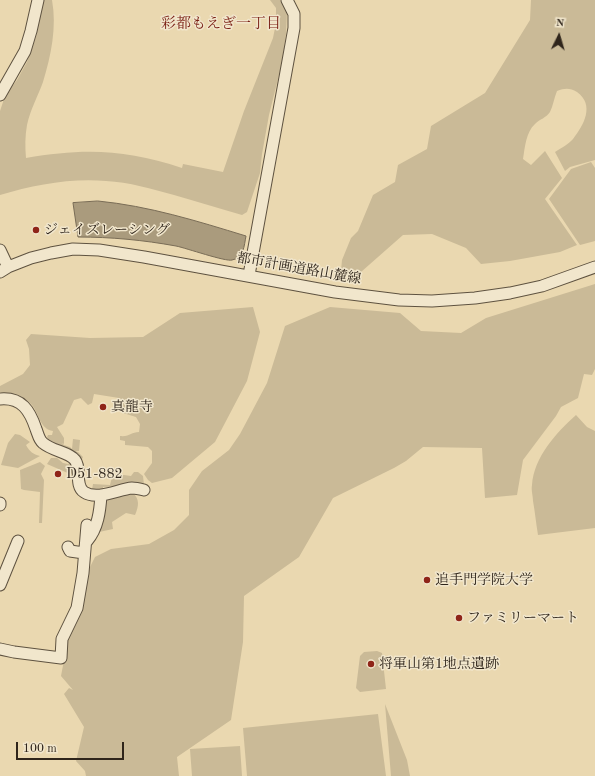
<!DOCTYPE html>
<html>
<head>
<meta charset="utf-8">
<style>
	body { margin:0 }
	#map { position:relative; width:595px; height:776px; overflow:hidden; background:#ead8b0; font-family:"Old Standard TT",serif }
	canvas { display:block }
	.north { position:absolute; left:539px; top:16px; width:40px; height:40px; -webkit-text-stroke:3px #f1e6cc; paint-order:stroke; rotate:5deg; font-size:11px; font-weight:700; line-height:16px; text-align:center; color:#2f251b }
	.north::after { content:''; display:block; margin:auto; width:14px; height:18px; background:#2f251b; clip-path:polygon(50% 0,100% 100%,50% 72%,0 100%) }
	.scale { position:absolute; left:16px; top:742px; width:108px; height:18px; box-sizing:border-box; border:2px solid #2f251b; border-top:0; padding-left:5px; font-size:12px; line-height:14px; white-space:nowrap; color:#2f251b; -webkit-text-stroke:3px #f1e6cc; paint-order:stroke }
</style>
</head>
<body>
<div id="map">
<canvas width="595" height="776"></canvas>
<div class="north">N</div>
<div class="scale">100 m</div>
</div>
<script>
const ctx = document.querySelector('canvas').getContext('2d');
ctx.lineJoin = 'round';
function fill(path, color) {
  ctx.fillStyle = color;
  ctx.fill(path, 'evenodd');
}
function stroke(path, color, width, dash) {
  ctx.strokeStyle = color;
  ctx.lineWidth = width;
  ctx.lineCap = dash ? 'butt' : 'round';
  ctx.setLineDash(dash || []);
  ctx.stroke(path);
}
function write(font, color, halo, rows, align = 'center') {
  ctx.font = font + ' "Old Standard TT","Noto Serif JP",serif';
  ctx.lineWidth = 3;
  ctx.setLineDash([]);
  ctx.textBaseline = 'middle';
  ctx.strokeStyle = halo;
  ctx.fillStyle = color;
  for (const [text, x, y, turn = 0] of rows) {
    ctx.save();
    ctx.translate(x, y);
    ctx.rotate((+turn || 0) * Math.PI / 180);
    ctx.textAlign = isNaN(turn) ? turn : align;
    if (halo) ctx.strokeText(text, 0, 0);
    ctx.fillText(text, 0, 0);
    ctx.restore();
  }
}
fill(new Path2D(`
	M43,0H52C57,27 51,56 43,82C38,96 30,110 27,125C25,136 25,147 26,158C83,148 126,149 182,168L183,164L223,172L244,111L273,38L276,23V8L270,0H280L284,6L287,13L286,34L282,63L269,115L262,154L260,173L247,212L242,215C219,208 197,202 174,195C152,189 129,182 106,181C70,178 34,185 0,195V111L5,96L17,80L27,62L36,37Z
	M531,0H595V160L570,167L565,171L555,152C561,148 569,144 573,139C584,125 595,105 577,92C570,88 565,88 557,91C554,98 553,106 550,112C546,118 540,119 535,124C526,132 525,147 523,159L531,165L545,151L562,178L545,199L577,245L560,252L510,261L481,264L466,248L432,234L403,235L361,272L357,274L341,271L342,260L351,238L358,231L373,195L395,182L398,165L427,149L431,126L485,93L530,20Z
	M591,162L595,168V241L580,245L549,199L571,169Z
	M595,284V369L592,375L584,374L578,398L561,407L556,416L523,460L517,495L485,498L482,448L423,447L406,461L394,468L333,498L299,557L244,596L243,642L231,720L177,757L179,776H86L85,771L76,761L84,727L64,694L69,688L73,690L61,676L69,634L86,590V575L95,557L111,549L149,544L174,530L189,515V490L202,471L229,450L240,434L267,383L285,326L330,307L400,313L421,331L461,333L486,318Z
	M253,307L260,332L247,381L215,442L172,478L152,483L148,480L144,474L152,463V451L148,447L125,445V441L120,440V436C130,437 131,432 139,432L140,424L136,417L123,413L118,409L119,398L94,394L92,403L88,405L81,398L74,400L63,424L57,427L64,438V444L62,443L64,445L70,447L72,449L73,439L80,440L79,451H75L78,452L83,457L82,459L49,441L47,437L48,435H52L54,438L52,435L53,431C40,429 39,414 32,405C21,393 10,397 0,392V386L23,374L30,365L29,349L26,340L31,334L90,338L143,337L180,313Z
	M576,415L587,427L595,431V528L538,535C536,523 535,512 533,501C533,496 531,490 532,485C534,457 556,433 576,415Z
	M15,434L20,435L30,442L26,445C30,452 33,454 40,456L18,468L1,465L8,443Z
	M51,458H57L63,463L68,464L70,463L72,468L73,473L70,474L47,464Z
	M40,462L45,466L41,474L44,480L42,523H39L40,492L24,490L21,489L20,470Z
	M134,472H138L143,476L144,485L103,487V490H92L93,484L110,485L112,477L124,475L131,476Z
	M132,492C140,499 139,506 135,515L126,513L112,522L113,529L99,532L103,499Z
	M377,651L382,653L386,689L360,692L356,688L360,656L364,652Z
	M385,704L407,760L410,776H391Z
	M378,714L386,776H247L243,728Z
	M240,746L242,776H192L190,749Z`), '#caba97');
const water = new Path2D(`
	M98,201C149,206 197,221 246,236C244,246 244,258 232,260C226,262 186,248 176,246C143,240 111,237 78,237L73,203Z`);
fill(water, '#aa9b7d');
stroke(water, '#796c56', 1);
const minor = new Path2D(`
	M0,95L25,51L31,31L38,0
	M0,250L8,267
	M0,272L8,267L31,258L51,253L73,249L99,250L144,257L335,292L399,300L432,301L475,298L510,293L542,286L595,267
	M249,275L294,28V14L287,0
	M0,399C22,397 30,411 36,429C38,434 39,440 43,443C52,451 69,452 75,460C82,469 74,485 84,492C97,501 119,489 132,488C136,488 140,489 144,490
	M0,503V505
	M87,541C98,528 100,511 101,495
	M68,547L70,551L84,553
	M0,585L18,541
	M0,649L14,652L61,658L62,639L77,608L83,573L87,525`);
stroke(minor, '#5e5240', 13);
stroke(minor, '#f1e6cc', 11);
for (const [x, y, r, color] of [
	[36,230,4,"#8f2418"],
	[103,407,4,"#8f2418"],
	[58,474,4,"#8f2418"],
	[427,580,4,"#8f2418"],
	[459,618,4,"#8f2418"],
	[371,664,4,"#8f2418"]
]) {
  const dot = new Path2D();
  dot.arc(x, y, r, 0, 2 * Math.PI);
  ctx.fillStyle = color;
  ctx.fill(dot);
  stroke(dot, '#f1e6cc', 1.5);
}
write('14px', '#2f251b', '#f1e6cc', [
	["ジェイズレーシング",44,230],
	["真龍寺",111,407],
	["D51-882",66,474],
	["追手門学院大学",435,580],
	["ファミリーマート",467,618],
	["将軍山第1地点遺跡",379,664]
], 'left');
write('14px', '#2f251b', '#f1e6cc', [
	["都市計画道路山麓線",299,269,10]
]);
write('15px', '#7a1f14', '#f1e6cc', [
	["彩都もえぎ一丁目",221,24]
]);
</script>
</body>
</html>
